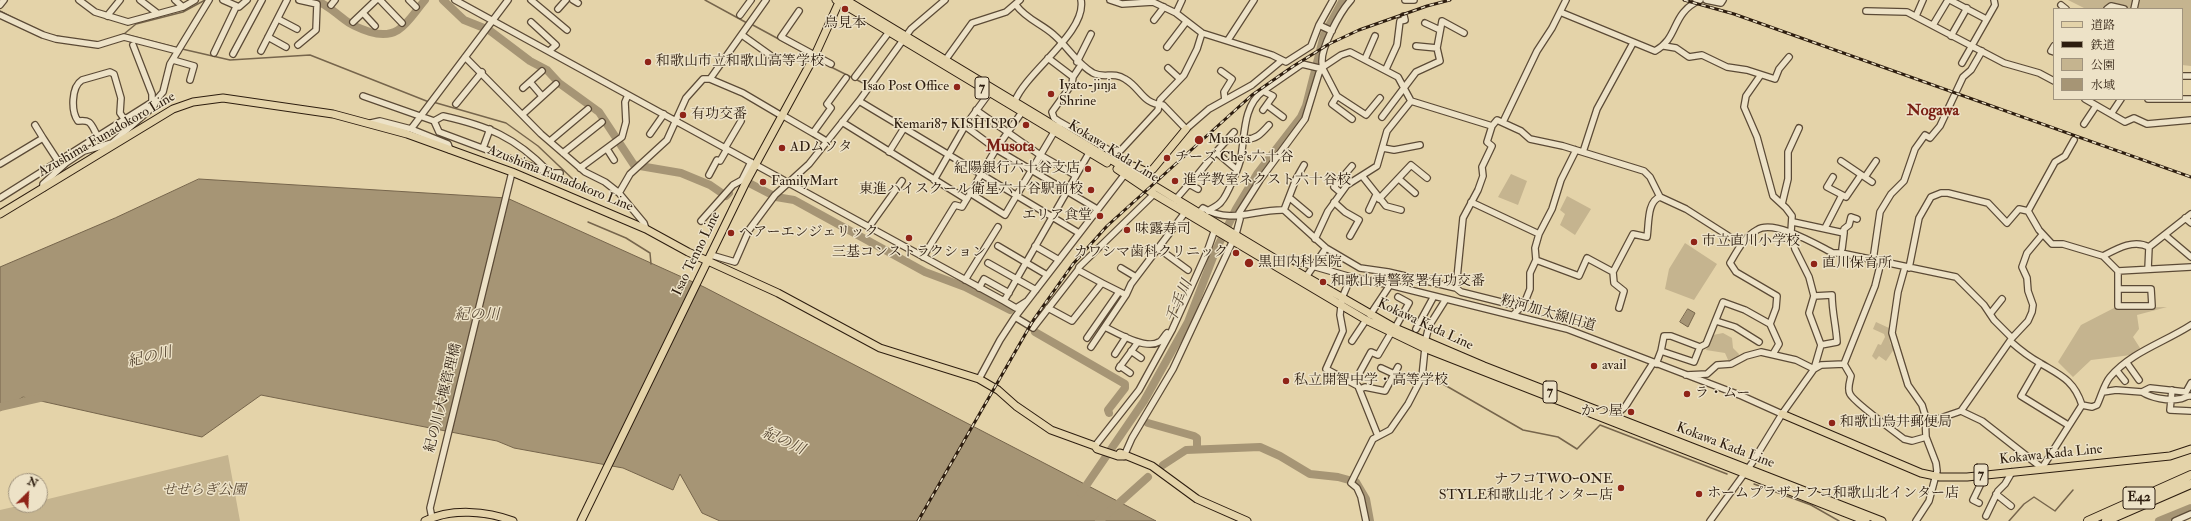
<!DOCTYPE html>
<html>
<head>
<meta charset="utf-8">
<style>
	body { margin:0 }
	#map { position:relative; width:2191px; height:521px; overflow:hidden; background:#e4d3a9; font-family:"IM FELL Double Pica","Noto Serif JP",serif }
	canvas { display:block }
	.legend { position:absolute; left:2053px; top:8px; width:130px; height:92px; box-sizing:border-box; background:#ede2c7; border:1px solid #a0937d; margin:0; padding:5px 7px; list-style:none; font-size:12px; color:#2d1d0f }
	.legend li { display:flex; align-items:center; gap:8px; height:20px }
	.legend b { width:20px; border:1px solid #a0937d }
	.north { position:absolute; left:8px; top:473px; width:40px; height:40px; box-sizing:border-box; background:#ede2c7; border:1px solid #a0937d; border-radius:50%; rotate:24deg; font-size:11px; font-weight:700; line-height:16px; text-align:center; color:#2d1d0f }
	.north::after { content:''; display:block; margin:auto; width:14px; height:18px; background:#8f2418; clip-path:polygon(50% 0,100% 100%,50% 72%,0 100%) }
</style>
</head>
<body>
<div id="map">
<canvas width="2191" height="521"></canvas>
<ul class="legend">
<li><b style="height:5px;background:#e4d3a9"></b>道路</li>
<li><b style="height:5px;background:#2d1d0f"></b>鉄道</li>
<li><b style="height:11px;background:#c5b48f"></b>公園</li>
<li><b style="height:11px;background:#a69575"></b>水域</li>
</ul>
<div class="north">N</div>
</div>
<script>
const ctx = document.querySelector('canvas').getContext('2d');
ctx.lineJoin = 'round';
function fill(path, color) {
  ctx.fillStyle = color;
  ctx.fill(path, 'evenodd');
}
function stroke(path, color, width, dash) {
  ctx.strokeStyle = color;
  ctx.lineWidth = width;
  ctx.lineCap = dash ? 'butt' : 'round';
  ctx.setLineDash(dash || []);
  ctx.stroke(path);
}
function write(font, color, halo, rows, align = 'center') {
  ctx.font = font + ' "IM FELL Double Pica","Noto Serif JP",serif';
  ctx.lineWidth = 3;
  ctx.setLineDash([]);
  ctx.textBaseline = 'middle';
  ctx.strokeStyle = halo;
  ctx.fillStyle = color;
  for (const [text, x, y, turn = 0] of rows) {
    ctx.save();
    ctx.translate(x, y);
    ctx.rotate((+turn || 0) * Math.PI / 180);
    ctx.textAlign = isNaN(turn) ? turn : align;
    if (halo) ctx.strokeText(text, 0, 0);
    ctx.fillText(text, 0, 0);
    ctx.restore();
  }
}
fill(new Path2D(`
	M2068,0H2191V66L2182,65V9H2086Z
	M1511,174L1527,181L1518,205L1498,197Z
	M1567,196L1591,209L1575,235L1560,225L1565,214L1560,210Z
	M1685,243L1717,264L1694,300L1665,289L1669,269Z
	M2167,307L2137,315L2139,329L2133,337L2140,348L2131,355L2091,360L2073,377L2058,362L2081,325L2114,308Z
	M1876,322L1889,328L1890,343L1894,349L1886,361L1879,356L1876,360L1872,356L1878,344L1881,345L1885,337L1884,334L1873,329Z
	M1723,333L1732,338L1733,348L1739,354L1738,357L1729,362L1725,353L1706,350L1713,335Z
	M228,455L240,521H0V510L22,505H40V501Z`), '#c5b48f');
const water = new Path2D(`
	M199,179L507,198L704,287L1156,521H720L702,513L680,474L673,490L623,468L514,448L497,441L261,395L202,437L23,397L0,411V267L115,218Z
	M1688,309L1695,313L1688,327L1680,322Z`);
fill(water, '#a69575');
stroke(water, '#76654c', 1);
stroke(new Path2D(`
	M705,0L747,23
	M0,11L17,20
	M751,24L797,49
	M124,34L136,24L183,12L205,0
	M52,35L62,37
	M110,39L124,34L178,48
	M182,49L230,60L310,55L429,102
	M831,67L867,85
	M433,102L506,123L538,146L578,184
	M588,222L626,238L650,253L651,264
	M1424,378L1436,380L1523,430L1558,437L1577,449L1600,425L1727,474
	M1392,431L1407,410
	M1350,479L1365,449
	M1754,484L1811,505L1839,521
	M2009,521L2024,504L2034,497L2055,511L2073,490`), '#76654c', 1.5);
stroke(new Path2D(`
	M314,0C326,3 335,13 345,20C352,26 361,29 370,32C400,41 408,20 425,0
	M443,0L464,20L489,30L530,61L547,70L559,83L599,112L634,165L681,173L710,185L726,196L729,193
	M749,183L776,197L794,200L925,272L965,287L1010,310
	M1035,332L1125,384V388L1108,410L1109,413
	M0,407L44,397
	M1148,423L1194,436L1197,438V449
	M1163,465L1186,450L1260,447L1280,456L1310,474L1338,477L1356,482L1366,499L1370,521
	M1081,493L1144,401L1188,322L1215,252L1236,209L1257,174L1301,117L1306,106L1324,35L1343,0
	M1099,521L1148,477
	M2159,521L2191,508`), '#a69575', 8);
const minor = new Path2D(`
	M79,0L95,12L128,22L183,7L195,0
	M140,0L157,13
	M175,0L183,7
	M223,0L239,7L247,0
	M380,0L402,23
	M409,0L416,7
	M455,0L1004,301L1016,308L1027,301
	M531,0L567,30
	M573,0L578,3
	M1110,0L1122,4L1153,2L1176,13L1202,33L1272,55L1286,62L1311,46L1319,25L1333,0
	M1405,0H1414
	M1706,0L1721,3L1723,0
	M1950,0L1986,19
	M0,5L4,0
	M331,5L335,0
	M1016,5C1026,19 1042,24 1054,35C1069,48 1076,63 1093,73C1105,79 1113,71 1125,79C1141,88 1142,104 1163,105L1186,129L1209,109L1252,85L1281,61
	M2061,5L2066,9
	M558,9L566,0
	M2107,9L2111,6L2124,9
	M2134,9L2136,0
	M799,11L781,37L831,64
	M1866,11L1907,12L2004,63L2039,73L2054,81
	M1560,12L1655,51C1680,37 1670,14 1700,0
	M363,13L375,26
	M1176,13L1182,0
	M0,15L43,35L56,39L98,45L124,37L178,51
	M740,15L751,0
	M107,16L120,0
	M1916,16L1923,0
	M278,19L297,29
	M1154,20L1164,7
	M353,22L376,0
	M531,22L556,45L549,51
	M1425,23L1440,30
	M1319,25L1332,31
	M1933,25L1948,0
	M742,35L770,55
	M1951,36L1967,8
	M268,37L286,47
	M1228,40L1254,0
	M133,45L152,94V102
	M298,45L316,30L317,4L299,0
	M1416,46L1437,48
	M1664,46L1676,48L1689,57L1702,55L1727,67L1747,70L1775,79L1779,69L1789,57
	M2054,46L2051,51L2054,52
	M1167,47L1186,22
	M261,51L287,0
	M214,53L236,7
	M233,54L262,0
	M465,57L541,134L585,172L605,182L619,193L644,223L646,229
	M1048,58L1073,77
	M1365,59L1375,36
	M173,60L194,66L190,80
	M944,62L972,23L1006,12L1020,0
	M1077,62L1091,34
	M1962,63L1995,5L1994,0
	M1323,67L1341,55L1350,52L1398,77L1411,101L1492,126
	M1168,68L1180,79
	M1386,69L1397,45L1400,21L1405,20L1404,16
	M1221,71L1232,79L1224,92L1225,100
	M2182,76H2191
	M855,77L889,32
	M710,79L743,93L782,116
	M530,82L542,96
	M523,88L542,71
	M1263,91L1302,64L1323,69L1337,96L1366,115L1380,98
	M363,96L434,121L439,132L549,173H560
	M1337,96L1332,104L1352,119
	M2085,99L2125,122L2134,118L2147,124L2191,120
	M2148,99H2191
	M859,101L1079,233
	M1015,101C1027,71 1087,32 1081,0
	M456,104L482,72
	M1267,105L1283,117
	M976,110L1040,155L1075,175
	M1022,112L996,149L970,193L1005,215L1060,122L1112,152L1121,150L1158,110L1160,100L1184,75L1197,49L1202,33
	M523,114L556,84
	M2111,114L2121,99
	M782,115L813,133
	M1382,117L1416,72L1440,61L1437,48L1442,21L1464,33
	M434,121L443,116C488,126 515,137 548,171
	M842,122L966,199
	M1060,122L1054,118L1052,112L1072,84L1073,77L1081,65
	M1503,122L1537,51L1552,28L1566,0
	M371,123L380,121L411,129
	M2084,124L2096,106
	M35,125L43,138
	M965,126L996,149L1097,209
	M1234,132L1216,152L1236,169
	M650,134L664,114
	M98,137C91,125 92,119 78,121C71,112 71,87 82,80L110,72L114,74L121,98L120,113L125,120
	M1244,139C1256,140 1261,134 1269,125
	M550,141L588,109
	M826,141L813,133L831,108L827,104L846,78
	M113,144L112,143L154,106L157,99
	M483,148L490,129
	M725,148L741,121
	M1383,148L1394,150L1420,145
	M83,149L84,151L112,143
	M607,149L614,160
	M450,150L448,144L411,129L508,0
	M889,152L904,128
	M1583,152L1597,109L1633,43
	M563,153L602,122
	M1841,161L1872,182
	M0,164L43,138L58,161
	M580,168L622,137L626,122L625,102L628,95
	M709,175L717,160L720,161L727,149
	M1363,177L1386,206L1401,210
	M1833,177L1827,187L1846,197L1861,175
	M1865,177L1876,161
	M1399,179L1415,193
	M934,180L965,126L990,92
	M1190,184L1216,152
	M43,188V184L66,163L84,151
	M619,193L630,174L667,140L686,98L703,79H710L766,0
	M1341,193L1334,187L1352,166
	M0,198L157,99L163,92L170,64L209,0
	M1290,198L1309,214
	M1176,199L1189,184L1198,189
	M1379,199L1411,165L1427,178
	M1334,202L1345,212L1359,220L1350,236
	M1471,202L1539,234
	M1782,204L1788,179V152L1799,128
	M1284,210L1296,179L1304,165
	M1369,210L1376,195
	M1208,211C1212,208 1218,206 1221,202C1227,196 1240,165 1241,157C1245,134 1243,106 1263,91L1273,96L1263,110
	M2028,211L2039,230L2052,244H2063L2103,256L2118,271L2191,267
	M2028,211L2055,162L2065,156L2074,140
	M1199,213L1203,208C1232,225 1254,209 1284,210L1326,248L1360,268L1388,272L1456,288
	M2185,218L2191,223
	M701,221L733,185L742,180L751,162
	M1793,222L1844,233L1842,249
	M869,227L902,181
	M1825,228L1842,195
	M1844,233V229L1849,225L1851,217L1857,219
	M2165,235L2191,257
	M1315,239L1328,211L1347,185L1377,166L1387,131L1411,101
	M998,246L1047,275
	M1035,246L1059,260
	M1158,248L1188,270
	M711,255L735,262L749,230L775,195L809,164L859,101L911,29L945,0
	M2103,256C2118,248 2134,239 2149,247
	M923,257L955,205L962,207L968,197
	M1536,260L1579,276L1587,258L1613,272
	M1873,260L1880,212L1891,194L1904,181L1915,149L1925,135L1930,138L1940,126L1963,77L1971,70L1982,51
	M988,263L1036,290
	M1284,264L1288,259L1351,277
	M1905,267L1898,292L1892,333L1908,385L1922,405L1925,415L1926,437L1936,463L1937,471L1929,501L1916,521
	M1121,268L1136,277
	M1909,268L1919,218L1931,197L1941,193H1948L1988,203L2007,223L2019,209L2028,211
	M2148,269L2149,247L2191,214
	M1078,270L1102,283
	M2118,271V306H2152L2151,289H2118
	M1306,277L1326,248
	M965,280L998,227
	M979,288L984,279L1009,293
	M1814,296L1832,295C1832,312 1836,325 1837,342L1821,345
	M1004,301L1089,153
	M1521,307L1461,292L1456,288L1463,218L1478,190L1483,176L1482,167L1492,146L1487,142L1492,126L1497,120L1521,131L1530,139L1563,146L1644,171L1650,177L1660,197L1686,209L1741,244
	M1048,308L1072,321L1102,283L1126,295L1131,284L1187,210
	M1619,308L1624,291L1614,283L1613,272L1633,234L1647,237C1649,224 1647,201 1660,197
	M1990,314L2002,299
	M1370,315L1390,285
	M1513,315L1524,304L1530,289V273L1536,260L1535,248L1539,234L1552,209L1561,180L1576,150
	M1015,317L1033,328L1078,270L1079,267L1154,194
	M1716,321L1735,327L1759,342
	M1105,327C1117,333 1146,350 1159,342C1162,341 1164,336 1167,333
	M1395,328L1409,303L1398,297
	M1416,329L1434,296
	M1087,338L1119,292
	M1352,341L1366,320
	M2010,341C2019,349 2029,357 2040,363C2060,375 2074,380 2082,405
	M1091,347L1126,295
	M1131,351L1141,358
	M1661,351L1694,362L1700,347
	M1115,354L1126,337
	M1773,354L1779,344L1770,324L1776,308L1777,296L1736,272L1730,263C1737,251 1744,237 1757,230C1774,219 1817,245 1833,253H1841L1956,277L1984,305L1994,320L2012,338
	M2040,363L2021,396L2068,425
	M2127,363L2139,380
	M1656,364L1661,351L1664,336H1671L1700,347L1706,344L1723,302L1745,310L1770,324
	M1844,364L1851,376C1850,381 1847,389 1850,394C1853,401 1896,433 1904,439L1912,441L1926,437
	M1844,364L1875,286L1881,262
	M1120,366L1130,373
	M1119,368L1138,342
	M1381,368L1394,374
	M2117,371L2125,381
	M1360,372L1371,352L1378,355L1391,333
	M1686,375L1707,374L1717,365L1731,364L1746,356L1761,352L1796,360L1814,369L1821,345L1809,313L1814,296L1809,277L1795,249L1791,232L1792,216L1786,208L1773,196L1757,137L1744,107L1746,96L1760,76
	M979,379L1000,340L1015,317L1125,174
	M1360,389L1365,387L1385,391L1398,367
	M2172,390L2170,410L2191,411
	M2103,392L2116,390L2142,392L2150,388L2186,392L2191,383
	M2142,392C2151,398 2168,401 2179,399C2184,399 2186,395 2191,396
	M2082,405L2092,407L2097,405C2101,397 2104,384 2110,377C2131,352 2165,342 2191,325
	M1961,411L1982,421L2042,468L2082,405
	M1612,418L1625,407L1653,363
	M1926,423L1961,411L2012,338L2028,321L2032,312L2033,305L2028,291L2027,278L2022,267L2027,253L2042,235
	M1378,436L1358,386L1326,369L1343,331L1340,315L1342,298L1351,277L1390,285L1567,329L1742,396L1782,414
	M1095,446L1139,390L1172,330L1207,252L1215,229
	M1124,456L1132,438L1173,369L1236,234L1240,219L1239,213L1260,180L1305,119L1319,73L1323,67C1317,52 1341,11 1351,0
	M1996,494L2011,506
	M1979,503L1973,500L1985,475
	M1986,516L1998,491L2005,484L2012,472
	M432,518L430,508L512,172
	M1366,521L1361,497L1357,488L1351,483L1373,439L1390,430L1408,404L1422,377L1426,338L1429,326L1446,299
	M1710,521L1752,463L1782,414L1814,369L1821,365L1844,364
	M2175,521L2191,514`);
const major = new Path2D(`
	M836,0L1107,163
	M846,0L1284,264L1395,328L1484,366L1882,521
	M1117,169L1154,194L1366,320L1424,348L1866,521
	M1126,172L1133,166L1147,172L1153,169L1186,129
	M0,214L173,109L193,102L223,98L333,114L407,134L512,172L646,229L688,252L778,293L880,348L979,379L998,390L1016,406L1051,430L1095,446L1097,449L1118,456H1124
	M1782,414L1921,473L1940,477H1967L2170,456L2191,449
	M1120,453L1152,466L1197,499L1247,521
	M425,521C451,508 487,511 513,521
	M581,521L746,182L815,55L840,0`);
const highway = new Path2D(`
	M2088,521L2191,475
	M2106,521L2191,484`);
stroke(minor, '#5b4a36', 8);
stroke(major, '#2d1d0f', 9);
stroke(highway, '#2d1d0f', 10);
stroke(minor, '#ede2c7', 5.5);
stroke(major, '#e4d3a9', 7);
stroke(highway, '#e4d3a9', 8);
const rail = new Path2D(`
	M1684,0L1734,14L2191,177
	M918,521L1034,319L1073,264L1107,226L1252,95L1292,67L1329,44L1359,30L1427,6L1450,0`);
stroke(rail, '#2d1d0f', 3);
stroke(rail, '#ede2c7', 1.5, [4.5]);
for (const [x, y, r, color] of [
	[845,9,4,"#8f2418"],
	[648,62,4,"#8f2418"],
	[957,87,4,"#8f2418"],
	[1051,94,4,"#8f2418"],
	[683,115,4,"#8f2418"],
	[1026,125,4,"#8f2418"],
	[1199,140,5,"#8f2418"],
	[782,148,4,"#8f2418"],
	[1167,158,4,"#8f2418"],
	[1088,169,4,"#8f2418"],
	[1175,181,4,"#8f2418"],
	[763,182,4,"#8f2418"],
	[1091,190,4,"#8f2418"],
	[1100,216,4,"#8f2418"],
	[1127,230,4,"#8f2418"],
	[731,233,4,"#8f2418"],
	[909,238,4,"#8f2418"],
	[1694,242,4,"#8f2418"],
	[1236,253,4,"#8f2418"],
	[1249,263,5,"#8f2418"],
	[1814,264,4,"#8f2418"],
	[1323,282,4,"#8f2418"],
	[1594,366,4,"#8f2418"],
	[1286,381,4,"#8f2418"],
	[1687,394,4,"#8f2418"],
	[1631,412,4,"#8f2418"],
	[1832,423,4,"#8f2418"],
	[1621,488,4,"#8f2418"],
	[1699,494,4,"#8f2418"]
]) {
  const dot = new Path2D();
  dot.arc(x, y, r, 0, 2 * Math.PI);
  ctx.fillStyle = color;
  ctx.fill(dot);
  stroke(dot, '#ede2c7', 1.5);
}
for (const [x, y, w] of [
	[982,88,14],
	[1550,392,14],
	[1981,475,14],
	[2139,498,32]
]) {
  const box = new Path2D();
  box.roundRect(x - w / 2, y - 11, w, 22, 3);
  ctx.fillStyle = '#ede2c7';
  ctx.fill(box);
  stroke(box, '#2d1d0f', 1);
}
write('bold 13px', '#2d1d0f', null, [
	["7",982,88],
	["7",1550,392],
	["7",1981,475],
	["E42",2139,498]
]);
write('14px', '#2d1d0f', '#ede2c7', [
	["鳥見本",845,24,"center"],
	["和歌山市立和歌山高等学校",656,62],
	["Iyato-jinja",1059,86],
	["Shrine",1059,102],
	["Isao Post Office",949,87,"right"],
	["有功交番",691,115],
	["Kemari87 KISHISPO",1018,125,"right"],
	["Musota",1208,140],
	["ADムソタ",790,148],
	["チーズ Che's六十谷",1175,158],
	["紀陽銀行六十谷支店",1080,169,"right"],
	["進学教室ネクスト六十谷校",1183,181],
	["FamilyMart",771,182],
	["東進ハイスクール衛星六十谷駅前校",1083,190,"right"],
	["エリア食堂",1092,216,"right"],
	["味露寿司",1135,230],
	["ヘアーエンジェリック",739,233],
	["市立直川小学校",1702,242],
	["三基コンストラクション",909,253,"center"],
	["カワシマ歯科クリニック",1228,253,"right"],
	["黒田内科医院",1258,263],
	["直川保育所",1822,264],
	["和歌山東警察署有功交番",1331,282],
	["avail",1602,366],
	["私立開智中学・高等学校",1294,381],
	["ラ・ムー",1695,394],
	["かつ屋",1623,412,"right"],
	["和歌山鳥井郵便局",1840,423],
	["ナフコTWOｰONE",1613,480,"right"],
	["STYLE和歌山北インター店",1613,496,"right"],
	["ホームプラザナフコ和歌山北インター店",1707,494]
], 'left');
write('14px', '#2d1d0f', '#ede2c7', [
	["Azushima Funadokoro Line",107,135,-30],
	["Kokawa Kada Line",1113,152,32],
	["Azushima Funadokoro Line",560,179,22],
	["Isao Tenno Line",697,254,-64],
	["粉河加太線旧道",1548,314,16],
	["Kokawa Kada Line",1425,325,25],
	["紀の川大堰管理橋",444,398,-76],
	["Kokawa Kada Line",1725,446,21],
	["Kokawa Kada Line",2051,455,-6]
]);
write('italic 14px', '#5b4a35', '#ede2c7', [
	["せせらぎ公園",204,491]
]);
write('italic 15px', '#574733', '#ede2c7', [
	["千手川",1180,302,-67],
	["紀の川",477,316],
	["紀の川",150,358,-13],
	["紀の川",783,442,25]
]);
write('bold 16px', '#7a1f14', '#ede2c7', [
	["Nogawa",1933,112],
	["Musota",1010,148]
]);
</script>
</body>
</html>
